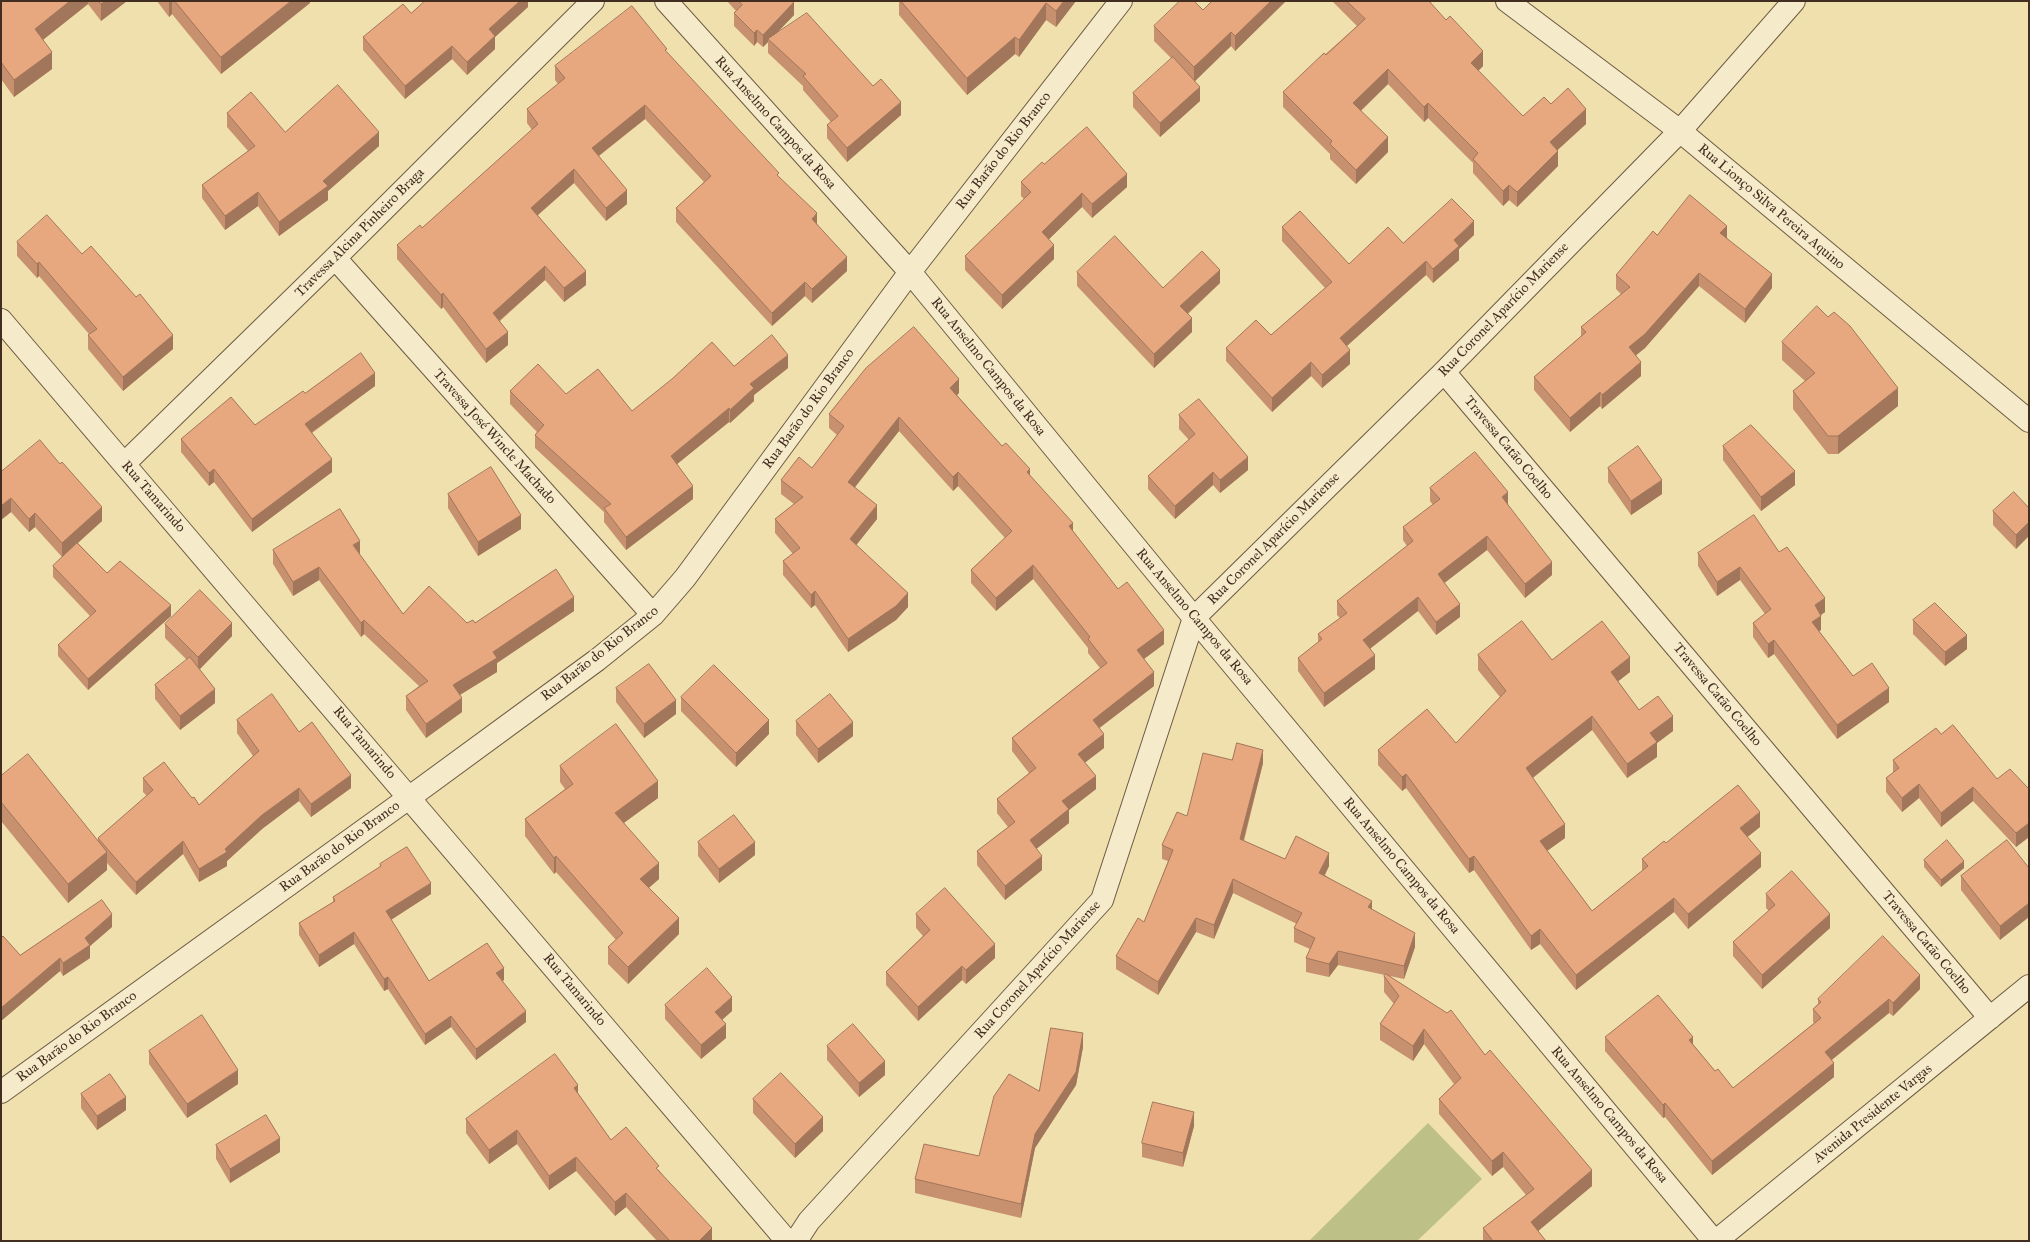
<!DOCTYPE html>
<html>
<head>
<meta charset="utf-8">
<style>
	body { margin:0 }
	#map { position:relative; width:2030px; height:1242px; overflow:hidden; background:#efe0ad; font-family:"IM FELL Great Primer",serif }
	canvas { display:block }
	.frame { position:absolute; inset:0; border:2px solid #422d21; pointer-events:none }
</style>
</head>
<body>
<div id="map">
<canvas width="2030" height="1242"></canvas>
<div class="frame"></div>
</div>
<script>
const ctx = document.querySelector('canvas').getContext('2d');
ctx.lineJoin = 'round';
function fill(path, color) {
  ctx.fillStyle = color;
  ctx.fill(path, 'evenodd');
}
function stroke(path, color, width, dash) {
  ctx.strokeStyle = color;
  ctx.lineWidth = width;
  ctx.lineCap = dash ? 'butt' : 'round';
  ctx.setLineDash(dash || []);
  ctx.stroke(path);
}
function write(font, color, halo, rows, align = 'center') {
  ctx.font = font + ' "IM FELL Great Primer",serif';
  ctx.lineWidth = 4;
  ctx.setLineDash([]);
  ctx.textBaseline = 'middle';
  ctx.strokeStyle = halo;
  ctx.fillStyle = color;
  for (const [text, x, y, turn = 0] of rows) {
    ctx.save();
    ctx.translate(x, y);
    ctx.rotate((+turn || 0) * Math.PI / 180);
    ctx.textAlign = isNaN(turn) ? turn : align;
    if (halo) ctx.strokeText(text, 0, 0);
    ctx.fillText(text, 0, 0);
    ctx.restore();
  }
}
fill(new Path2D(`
	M1428,1123L1482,1179L1417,1241H1311L1310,1240Z`), '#bdc187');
const minor = new Path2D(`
	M666,1L910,272L1194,618L1714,1241
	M1507,1L1680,131L2029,421
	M335,258L653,615
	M1,320L787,1241
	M1444,372L1990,1018
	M125,463L335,258L593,1
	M1,1092L410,797L597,660L653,615L685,578L910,272L1121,1
	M796,1241L809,1221L1102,900L1194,618L1444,372L1680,131L1794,1
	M1716,1241L2029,986`);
stroke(minor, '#6d5a44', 24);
stroke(minor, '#f5ebca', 22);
fill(new Path2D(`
	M3,1H127L101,21L88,4L43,40L52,69L14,97L1,79V2Z
	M157,1H310V3L221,74L172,14L169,17Z
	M528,1V7L495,37V49L467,75L452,59L405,99L363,50V37L411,13Z
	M727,1H793L794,15L776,34L873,86L901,115L847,162L827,138V125L831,122L803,90V86L768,53V42L763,47L757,42L754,46L734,26V13L736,11Z
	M899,1H1076L1056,27L1046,20L1019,57L1015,54L967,95L899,15Z
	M1286,1L1235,51L1231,46L1195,81L1200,101L1160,137L1133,107V93L1172,59L1154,41V26L1203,10Z
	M1332,1H1429L1483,66L1478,71L1523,116L1551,104L1586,124L1557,150L1558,166L1517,207L1509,200L1503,206L1473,173V163L1428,118L1424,122L1388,84L1361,111L1388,152L1356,184L1330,159V154L1283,107V92L1357,26Z
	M667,53L779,177L817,224L847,271L812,303L805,296L772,326L676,222V208L704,182L645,119L599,156L627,204L606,221L574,183L538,215L586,285L564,302L545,280L500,321L508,345L486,363L443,307L441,309L397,259V245L422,228L532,130L527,123V109L558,84L555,80V66Z
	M227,113L285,132L379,146L328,191V200L279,236L258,206L225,230L202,198V185L248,151L227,127Z
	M1044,164L1127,187L1092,218L1082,207L1049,239L1054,259L1002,309L965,270V256L1024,199L1021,196V182Z
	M1282,227L1349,264L1403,243L1474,235L1459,249V260L1433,283L1426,275L1347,346L1350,364L1322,388L1311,376L1272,412L1226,361V348L1271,335L1325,288L1282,241Z
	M1657,235L1727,238L1772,288L1745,323L1699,286L1645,348L1636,355L1641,376L1602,409L1600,406L1570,432L1534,390V377L1581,336V327L1621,294L1616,289V275Z
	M17,242L82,254L173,349L123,391L88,349V335L89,334L39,276L37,278L17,256Z
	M1077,272L1163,288L1220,283L1188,314L1192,332L1154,368L1077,286Z
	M1782,342L1898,406L1838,454H1828L1793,409V391L1805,381L1782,360Z
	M734,366L788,368L754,395V401L730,423L729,422L677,464L693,499L626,550L604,522V512L535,448V435L537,432L510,404V391L566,394L632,411Z
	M375,386L312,433L332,472L252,532L214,482L209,486L181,452V439L255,425L305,393Z
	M959,393L957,395L1002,446L1030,476L1118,589L1164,644L1144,659L1154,686L1099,728L1104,748L1085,762L1096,789L1069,810V823L1036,849L1042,870L1005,900L977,865V851L1008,827L997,813V799L1029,773L1012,751V738L1100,668L1088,653V648L1033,579L996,611L971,583V570L1005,538L958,486L953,491L899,431L855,487L877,519L856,545L908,607L896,620L848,652L815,605L811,608L783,575V561L793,554L775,533V519L794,504L781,494V480L812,468L837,435L829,428V414Z
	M1179,415L1248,470L1220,493L1213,485L1175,519L1148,489V476L1189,440L1179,429Z
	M1723,446L1795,485L1761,511L1723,460Z
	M1608,468L1662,494L1631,515L1608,482Z
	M1,472L102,521L78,543L107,573L171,616L88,690L58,656V645L90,616L53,577V566L62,557L35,527L29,532L11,512L1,520Z
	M1430,488L1508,505L1552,575L1525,598L1487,550L1444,583L1460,617L1436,635L1418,611L1370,649L1375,669L1324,707L1298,671V658L1318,643V634L1340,618L1337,615V601L1407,546L1403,540V527L1433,505L1430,501Z
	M448,494L521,529L478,556L448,508Z
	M2029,508L2016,549L1993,525V511Z
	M273,550L360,555L403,614L467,623L574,611L497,663V672L460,695L462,712L426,738L406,710V696L419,686L364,634L361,637L319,580L293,596L273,564Z
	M1779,552L1825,612L1821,615V630L1819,631L1853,676L1889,702L1837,739L1774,654L1768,658L1753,637V623L1765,614L1740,580L1717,596L1698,566V553Z
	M2029,591V607L2028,606V592Z
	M1913,620L1967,649L1945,666L1913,634Z
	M165,624L232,636L199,670L215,703L180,730L155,699V685L187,660L165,638Z
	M1478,655L1552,660L1630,672L1618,681L1639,710L1673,731L1657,743V757L1627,778L1592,730L1533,778L1565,838L1547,851L1592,911L1642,871V859L1666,843L1760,827L1747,837L1761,867L1688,929L1674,912L1576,990L1540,944L1531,950L1474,870L1469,873L1406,788L1402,791L1378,765V750L1456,743L1500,697L1478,670Z
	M616,688L676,714L644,738L616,702Z
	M681,697L769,734L736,767L681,711Z
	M237,720L299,732L351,788L311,817L299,801L262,829L227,861V866L199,882L183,854L136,895L107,863V870L68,903L1,821V776L98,840V838L147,796L143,792V778L192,798L199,805L253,756L237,733Z
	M796,721L853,736L818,763L796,735Z
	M1941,734L1997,779L2029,789V837L2016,847L1973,801L1941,827L1919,798L1902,812L1886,792V778L1893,773V760Z
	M1232,760L1263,763L1244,841L1285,859L1329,866L1325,875L1372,909L1415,947L1404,979L1390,976L1485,1055L1592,1186L1538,1231L1546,1241H1483V1228L1526,1195L1503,1167L1492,1176L1439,1114V1099L1454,1084L1424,1044L1413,1061L1380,1040V1024L1394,1004L1384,992V976L1385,975L1338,965L1329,977L1306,972V958L1310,949L1294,942V928L1297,924L1233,893L1214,939L1196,932L1158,995L1116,969V956L1144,922L1168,861L1162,859V845L1187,816Z
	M560,766L658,798L624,823L659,879L649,888L679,934L628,984L608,964V947L616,940L556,872L554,874L525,836V819L565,789L560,782Z
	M2007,840L2000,940L1961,890V876Z
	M698,842L755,855L719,883L698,856Z
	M1924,860L1964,868L1941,887L1924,867Z
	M380,864L431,894L391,920L429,981L504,980L502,981L526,1022L476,1060L451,1027L425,1045L388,989L384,991L354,944L319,967L299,935V923L333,902V897L380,867Z
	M1766,894L1830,928L1762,989L1733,956V942L1769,911L1766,908Z
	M916,914L995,958L966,984L962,980L918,1021L886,985V972L923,936L916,928Z
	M112,927L90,946V958L63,976L60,971L1,1021V938L20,955Z
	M1920,989L1893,1016L1889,1013L1832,1060L1834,1077L1712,1175L1665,1117L1663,1118L1605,1051V1037L1693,1044L1715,1071L1733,1088L1814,1023L1813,1022V1009L1818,1004V999Z
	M665,1005L732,1011L722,1020L726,1038L701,1059L665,1019Z
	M827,1046L885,1075L859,1097L827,1060Z
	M1083,1047L1076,1085L1035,1148L1021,1218L915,1193V1179L979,1156L1039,1091Z
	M149,1051L238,1084L187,1118L149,1064Z
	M578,1093L611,1140L659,1170L712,1241H657L626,1207L615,1216L576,1171L549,1190L517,1144L489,1164L466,1133V1119Z
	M81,1094L126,1110L97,1130L81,1108Z
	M753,1099L823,1131L795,1158L753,1113Z
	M1194,1126L1183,1167L1142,1157V1143Z
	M216,1145L280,1152L230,1183L216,1159Z`), '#c7906e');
fill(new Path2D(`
	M70,1H88V4L35,46V29Z
	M105,1H127L101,21V4Z
	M169,1H172V14L169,17Z
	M291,1H310V3L221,74V57Z
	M520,1H528V7L495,37V49L467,75V62L489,29Z
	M1064,1H1076L1056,27V11Z
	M1271,1H1286L1235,51V36Z
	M794,2V15L770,40L768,39V42L763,47V35Z
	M1046,3V20L1019,57V40Z
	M757,30V42L754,46V33Z
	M1231,32V46L1194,82V67Z
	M1015,37V54L967,95V78Z
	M452,46V59L405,99V86Z
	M1483,51V66L1471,78V63Z
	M52,52V69L14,97V80Z
	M1388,69V84L1353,118V103Z
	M1200,87V101L1160,137V123Z
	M901,102V115L847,162V148Z
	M1428,103V118L1424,122V107Z
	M645,105V119L592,161V148Z
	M1586,109V124L1550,157V142Z
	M379,132V146L328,191V200L279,236V222L323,181Z
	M1388,137V152L1356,184V170Z
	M1558,151V166L1517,207V192Z
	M574,169V183L531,221V208Z
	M1127,174V187L1092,218V204Z
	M1509,185V200L1503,206V191Z
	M627,190V204L606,221V208Z
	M258,192V206L225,230V216Z
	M1082,193V207L1042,246V232Z
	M817,213V227L812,219Z
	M1474,221V235L1459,249V260L1433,283V269L1454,240Z
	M1727,226V240L1720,233Z
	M1054,245V259L1002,309V295Z
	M847,257V271L812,303V289Z
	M1426,261V275L1340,352V338Z
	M39,262V276L37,278V264Z
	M545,266V280L493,326V313Z
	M1220,270V283L1180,320V306Z
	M586,271V285L564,302V288Z
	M1699,273V286L1645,348L1629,361V347Z
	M1772,274V288L1745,323V309Z
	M805,282V296L772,326V313Z
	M443,293V307L441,309V295Z
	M1192,318V332L1154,368V354Z
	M508,332V345L486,363V349Z
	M173,335V349L123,391V377Z
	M1350,350V364L1322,388V375Z
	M788,355V368L754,395V401L730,423V410L750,384Z
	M1311,362V376L1272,412V398Z
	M1641,362V376L1602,409V395Z
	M375,373V386L305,437V424Z
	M959,379V393L950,401V388Z
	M1898,388V406L1838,454V436Z
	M1600,392V406L1570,432V418Z
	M729,408V422L671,469V456Z
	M899,417V431L848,496V482Z
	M1248,457V470L1220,493V480Z
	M332,459V472L252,532V519Z
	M214,469V482L209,486V473Z
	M1030,469V482L1027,472Z
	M1795,471V485L1761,511V497Z
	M958,472V486L953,491V477Z
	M1213,472V485L1175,519V506Z
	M1662,480V494L1631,515V501Z
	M693,486V499L626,550V537Z
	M1508,492V506L1502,497Z
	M11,498V512L1,520V506Z
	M877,505V519L850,553V539Z
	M102,507V521L62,557V543Z
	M35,513V527L29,532V519Z
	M521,515V529L478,556V542Z
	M2029,522V536L2016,549V535Z
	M1073,523V537L1069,526Z
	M1487,536V550L1438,588V574Z
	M360,541V555L353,545Z
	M1552,562V575L1525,598V584Z
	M1033,565V579L996,611V598Z
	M319,567V580L293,596V582Z
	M1740,567V580L1717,596V582Z
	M815,591V605L811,608V595Z
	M908,593V607L896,620L848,652V639Z
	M574,597V611L497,663V672L453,699V685L493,652Z
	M1418,597V611L1363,654V640Z
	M1825,598V612L1815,619V605Z
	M1460,604V617L1436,635V622Z
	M171,605V616L88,690V679Z
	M1821,616V630L1812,636V622Z
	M364,620V634L361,637V623Z
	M232,623V636L198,671V657Z
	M1164,630V644L1137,664V650Z
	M1967,635V649L1945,666V652Z
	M1774,640V654L1768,658V644Z
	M1375,655V669L1324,707V693Z
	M1630,657V672L1611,687V672Z
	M1154,672V686L1093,733V720Z
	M1889,688V702L1837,739V725Z
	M215,689V703L180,730V716Z
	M462,698V712L426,738V724Z
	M676,700V714L644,738V724Z
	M1592,716V730L1526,783V768Z
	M1673,716V731L1657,743V757L1627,778V764L1650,733Z
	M769,720V734L736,767V753Z
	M853,722V736L818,763V749Z
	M1104,734V748L1078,768V754Z
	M1263,750V763L1240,853V839Z
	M1406,774V788L1402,791V777Z
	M351,775V788L311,817V804Z
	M1096,776V789L1069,810V823L1030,854V840L1062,801Z
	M658,781V798L615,829V813Z
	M1919,784V798L1902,812V798Z
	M1973,787V801L1941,827V813Z
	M299,788V801L262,829L227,861V866L199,882V869L262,815Z
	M1760,812V827L1740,843V828Z
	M2029,823V837L2016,847V833Z
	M1565,824V838L1540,856V841Z
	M183,841V854L136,895V882Z
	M755,842V855L719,883V869Z
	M107,852V870L68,903V884Z
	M1329,853V866L1319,886V873Z
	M1761,853V867L1688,929V914Z
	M556,856V872L554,874V858Z
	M1042,856V870L1005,900V886Z
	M1474,856V870L1469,873V859Z
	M1964,861V868L1941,887V880Z
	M659,863V879L640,895V879Z
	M1233,879V893L1214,939V925Z
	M431,883V894L386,923V911Z
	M1674,898V912L1576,990V975Z
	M1372,901V915L1368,907Z
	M2029,903V917L2000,940V926Z
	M112,914V927L90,946V958L63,976V963L85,938Z
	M1830,914V928L1762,989V975Z
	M679,918V934L628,984V967Z
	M1196,918V932L1158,995V982Z
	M1540,929V944L1531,950V936Z
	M354,932V944L319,967V955Z
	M1415,933V947L1404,979V966Z
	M995,944V958L966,984V970Z
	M1338,951V965L1329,977V964Z
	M60,958V971L1,1021V1008Z
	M962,966V980L918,1021V1007Z
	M504,968V980L496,985V973Z
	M1920,975V989L1893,1016V1003Z
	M388,977V989L384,991V979Z
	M732,997V1011L715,1026V1012Z
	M1889,999V1013L1825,1065V1052Z
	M526,1011V1022L476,1060V1049Z
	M451,1016V1027L425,1045V1034Z
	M726,1024V1038L701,1059V1045Z
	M1424,1029V1044L1413,1061V1046Z
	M1083,1033V1047L1076,1085L1035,1148L1021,1218V1204L1035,1134Z
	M1693,1037V1051L1689,1040Z
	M885,1061V1075L859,1097V1083Z
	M1834,1063V1077L1712,1175V1161Z
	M238,1070V1084L187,1118V1104Z
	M578,1085V1099L574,1088Z
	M126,1097V1110L97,1130V1116Z
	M1665,1103V1117L1663,1118V1105Z
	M1194,1112V1126L1183,1167V1153Z
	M823,1117V1131L795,1158V1144Z
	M517,1130V1144L489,1164V1150Z
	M280,1138V1152L230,1183V1169Z
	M1503,1152V1167L1492,1176V1161Z
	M576,1157V1171L549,1190V1176Z
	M1592,1170V1186L1531,1237V1222Z
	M626,1193V1207L615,1216V1202Z
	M712,1228V1241H699Z`), '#a2765a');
const building = new Path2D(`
	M3,1H70L35,29L52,52L14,80L1,62V2Z
	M99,1H105L101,4Z
	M175,1H291L221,57Z
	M425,1H520L489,29L495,36L467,62L452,46L405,86L363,37L403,4L411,13Z
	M739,1H793L794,2L763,35L757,30L754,33L734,13L742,5Z
	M901,1H1064L1056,11L1046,3L1019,40L1015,37L967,78Z
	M1180,1H1194L1203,10L1212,1H1271L1235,36L1231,32L1194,67L1154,26Z
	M1347,1H1429L1446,20L1450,16L1483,51L1471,63L1523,116L1544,97L1551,104L1568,88L1586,109L1550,142L1558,151L1517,192L1509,185L1503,191L1473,159L1478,153L1428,103L1424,107L1388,69L1353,103L1388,137L1356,170L1330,144L1332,141L1283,92L1324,53L1326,55L1365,19Z
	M632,6L667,49L665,50L779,173L777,175L817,213L812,219L847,257L812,289L805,282L772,313L676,208L711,176L645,105L592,148L627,190L606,208L574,169L531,208L586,271L564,288L545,266L493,313L508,332L486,349L443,293L441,295L397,245L420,225L422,228L538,124L527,109L565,78L555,66Z
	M807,13L873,86L881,79L901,102L847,148L827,125L838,116L803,76L806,74L768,39Z
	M1173,57L1200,87L1160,123L1133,93Z
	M338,85L379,132L323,181L328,186L279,222L258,192L225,216L202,185L255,146L227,113L251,92L285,132Z
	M1087,127L1127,174L1092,204L1082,193L1042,232L1054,245L1002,295L965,256L1031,192L1021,182L1042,162L1044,164Z
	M1690,195L1727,226L1720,233L1772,274L1745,309L1699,273L1645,334L1629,347L1641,362L1602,395L1600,392L1570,418L1534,377L1586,332L1581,327L1630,287L1616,275L1653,231L1657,235Z
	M1452,199L1474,221L1454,240L1459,246L1433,269L1426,261L1340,338L1350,350L1322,375L1311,362L1272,398L1226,348L1256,320L1271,335L1332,282L1282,227L1300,211L1349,264L1388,227L1403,243Z
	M47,215L82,254L91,246L136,297L140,294L173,335L123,377L88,335L97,329L39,262L37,264L17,242Z
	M1115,236L1163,288L1202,251L1220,270L1180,306L1192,318L1154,354L1077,272Z
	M1817,306L1828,317L1834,312L1850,326L1898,388L1838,436H1828L1793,391L1815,373L1782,342Z
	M914,327L959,379L950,388L1002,446L1006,443L1030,469L1027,472L1073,523L1069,526L1118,589L1127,582L1164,630L1137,650L1154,672L1093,720L1104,734L1078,754L1096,776L1062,801L1069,809L1030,840L1042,856L1005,886L977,851L1015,822L997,799L1036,768L1012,738L1107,663L1088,639L1090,637L1033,565L996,598L971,570L1012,531L958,472L953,477L899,417L848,482L877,505L850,539L908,593L896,606L848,639L815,591L811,595L783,561L800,548L775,519L803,497L781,480L799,457L812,468L844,426L829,414L866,368Z
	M772,335L788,355L750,384L754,388L730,410L729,408L671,456L693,486L626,537L604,508L611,504L535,435L544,425L510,391L538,364L566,394L598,369L632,411L672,379L712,342L734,366Z
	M361,353L375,373L305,424L332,459L252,519L214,469L209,473L181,439L231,397L255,425L303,391L305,393Z
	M1199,399L1248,457L1220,480L1213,472L1175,506L1148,476L1195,434L1179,415Z
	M1751,425L1795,471L1761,497L1723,446Z
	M40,440L60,464L62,462L102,507L62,543L35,513L29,519L11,498L1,506V472Z
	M1638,446L1662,480L1631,501L1608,468Z
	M1475,452L1508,492L1502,497L1552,562L1525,584L1487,536L1438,574L1460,604L1436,622L1418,597L1363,640L1375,655L1324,693L1298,658L1322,639L1318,634L1347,613L1337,601L1413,541L1403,527L1440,499L1430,488Z
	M491,467L521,515L478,542L448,494Z
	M2014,492L2029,508V522L2016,535L1993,511Z
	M340,509L360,541L353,545L403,614L429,586L467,623L473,620L475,623L556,569L574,597L493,652L497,658L453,685L462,698L426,724L406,696L428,681L364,620L361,623L319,567L293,582L273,550Z
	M1754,515L1779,552L1787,547L1825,598L1815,605L1821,616L1812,622L1853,676L1872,663L1889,688L1837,725L1774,640L1768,644L1753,623L1771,609L1740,567L1717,582L1698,553Z
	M77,543L107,573L120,561L171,605L88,679L58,645L96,611L53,566Z
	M200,590L232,623L198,657L165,624Z
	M1935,603L1967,635L1945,652L1913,620Z
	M1522,621L1552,660L1602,621L1630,657L1611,672L1639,710L1658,696L1673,716L1650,733L1657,742L1627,764L1592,716L1526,768L1565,824L1540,841L1592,911L1648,866L1642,859L1664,841L1666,843L1738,785L1760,812L1740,828L1761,853L1688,914L1674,898L1576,975L1540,929L1531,936L1474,856L1469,859L1406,774L1402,777L1378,750L1427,709L1456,743L1506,691L1478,655Z
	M190,657L215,689L180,716L155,685Z
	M649,664L676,700L644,724L616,688Z
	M714,665L769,720L736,753L681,697Z
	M272,694L299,732L312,722L351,775L311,804L299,788L262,815L225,849L227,852L199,869L183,841L136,882L98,838L153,790L143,778L164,762L192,798L194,797L199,805L259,751L237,720Z
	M830,694L853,722L818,749L796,721Z
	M616,724L658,781L615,813L659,863L640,879L679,918L628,967L608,947L623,933L556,856L554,858L525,819L573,784L560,766Z
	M1953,725L1997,779L2010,769L2029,789V823L2016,833L1973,787L1941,813L1919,784L1902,798L1886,778L1899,768L1893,760L1936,728L1941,734Z
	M1237,743L1263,750L1240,839L1285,859L1296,836L1329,853L1319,873L1372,901L1368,907L1415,933L1404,966L1338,951L1329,964L1306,958L1315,938L1294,928L1302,913L1233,879L1214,925L1196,918L1158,982L1116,956L1138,918L1144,922L1173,850L1162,845L1177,812L1187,816L1203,753L1232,760Z
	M28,754L107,852L68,884L1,802V776Z
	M734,815L755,842L719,869L698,842Z
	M1947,840L1964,861L1941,880L1924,860Z
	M2007,840L2029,868V903L2000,926L1961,876Z
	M407,847L431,883L386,911L429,981L487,943L504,968L496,973L526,1011L476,1049L451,1016L425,1034L388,977L384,979L354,932L319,955L299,923L335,901L333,897L381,866L380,864Z
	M1792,871L1830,914L1762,975L1733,942L1775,905L1766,894Z
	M945,888L995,944L966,970L962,966L918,1007L886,972L930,930L916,914Z
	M102,900L112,914L85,938L90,945L63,963L60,958L1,1008V938L3,936L20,955Z
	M1883,936L1920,975L1893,1003L1889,999L1825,1052L1834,1063L1712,1161L1665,1103L1663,1105L1605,1037L1658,995L1693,1037L1689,1040L1715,1071L1718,1069L1733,1088L1821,1018L1813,1009L1821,1002L1818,999Z
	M707,968L732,997L715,1012L726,1024L701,1045L665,1005Z
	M1386,974L1447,1013L1451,1010L1485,1055L1490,1050L1592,1170L1531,1222L1546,1241H1493L1483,1228L1534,1189L1503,1152L1492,1161L1439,1099L1461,1078L1424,1029L1413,1046L1380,1024L1399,996L1384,976Z
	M202,1015L238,1070L187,1104L149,1051Z
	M853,1024L885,1061L859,1083L827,1046Z
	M1051,1028L1083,1033L1076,1072L1035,1134L1021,1204L915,1179L924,1144L979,1156L994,1096L1009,1074L1039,1091Z
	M555,1054L578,1085L574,1088L611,1140L626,1127L659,1166L656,1168L712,1228L699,1241H670L626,1193L615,1202L576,1157L549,1176L517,1130L489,1150L466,1119Z
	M781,1073L823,1117L795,1144L753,1099Z
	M110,1074L126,1097L97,1116L81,1094Z
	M1153,1102L1194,1112L1183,1153L1142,1143Z
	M266,1115L280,1138L230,1169L216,1145Z`);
fill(building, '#e7a880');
stroke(building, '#a2765a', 1);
write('14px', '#422d21', '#f5ebca', [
	["Rua Anselmo Campos da Rosa",775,123,48],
	["Rua Barão do Rio Branco",1004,151,-52],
	["Rua Lionço Silva Pereira Aquino",1771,207,40],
	["Travessa Alcina Pinheiro Braga",360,233,-45],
	["Rua Coronel Aparício Mariense",1504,310,-46],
	["Rua Anselmo Campos da Rosa",988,367,51],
	["Rua Barão do Rio Branco",809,409,-54],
	["Travessa José Wincle Machado",494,437,48],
	["Travessa Catão Coelho",1508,448,50],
	["Rua Tamarindo",153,497,49],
	["Rua Coronel Aparício Mariense",1274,539,-45],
	["Rua Anselmo Campos da Rosa",1194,617,50],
	["Rua Barão do Rio Branco",600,654,-38],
	["Travessa Catão Coelho",1717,695,50],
	["Rua Tamarindo",364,743,50],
	["Rua Barão do Rio Branco",340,847,-36],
	["Rua Anselmo Campos da Rosa",1401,866,50],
	["Travessa Catão Coelho",1926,943,50],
	["Rua Coronel Aparício Mariense",1038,970,-48],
	["Rua Tamarindo",574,990,50],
	["Rua Barão do Rio Branco",77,1037,-36],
	["Avenida Presidente Vargas",1873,1114,-39],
	["Rua Anselmo Campos da Rosa",1609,1115,50]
]);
</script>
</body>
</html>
